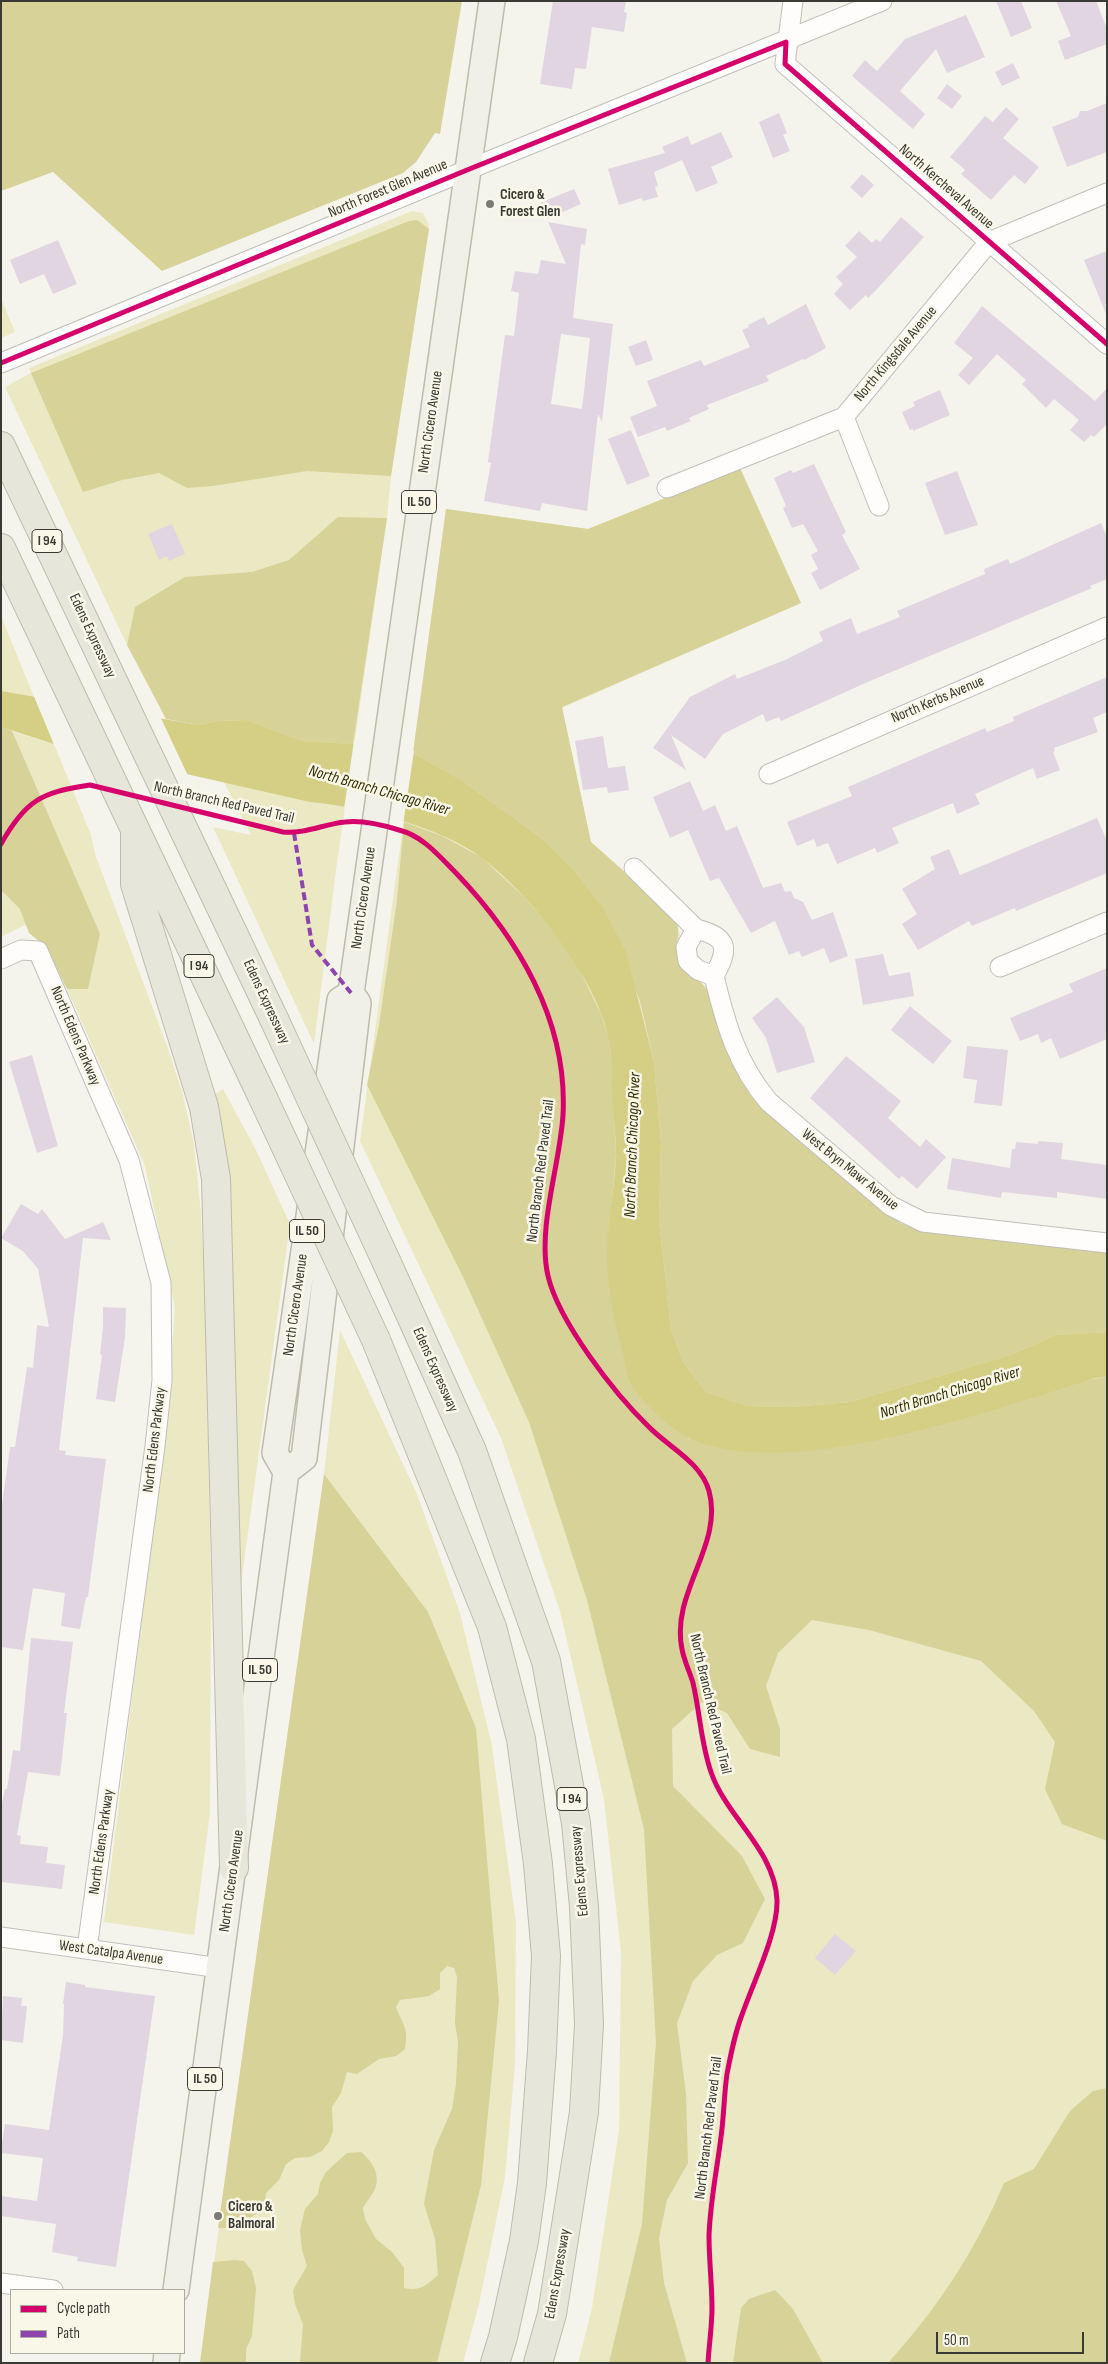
<!DOCTYPE html>
<html>
<head>
<meta charset="utf-8">
<style>
	body { margin:0 }
	#map { position:relative; width:1108px; height:2364px; overflow:hidden; background:#f5f4ec; font-family:"Sofia Sans Condensed",sans-serif }
	canvas { display:block }
	.frame { position:absolute; inset:0; border:2px solid #3a3a34; pointer-events:none }
	.legend { position:absolute; left:10px; top:2289px; width:175px; height:65px; box-sizing:border-box; background:#f9f8e8; border:1px solid #adaca0; margin:0; padding:6px 9px; list-style:none; font-size:15px; color:#3a3a34 }
	.legend li { display:flex; align-items:center; gap:10px; height:25px }
	.legend b { width:25px; border:1px solid #adaca0 }
	.scale { position:absolute; left:936px; top:2332px; width:148px; height:22px; box-sizing:border-box; border:2px solid #3a3a34; border-top:0; padding-left:6px; font-size:15px; line-height:18px; white-space:nowrap; color:#3a3a34; -webkit-text-stroke:4px #f9f8e8; paint-order:stroke }
</style>
</head>
<body>
<div id="map">
<canvas width="1108" height="2364"></canvas>
<div class="frame"></div>
<ul class="legend">
<li><b style="height:6px;background:#d6006c"></b>Cycle path</li>
<li><b style="height:6px;background:#8e44ad"></b>Path</li>
</ul>
<div class="scale">50 m</div>
</div>
<script>
const ctx = document.querySelector('canvas').getContext('2d');
ctx.lineJoin = 'round';
function fill(path, color) {
  ctx.fillStyle = color;
  ctx.fill(path, 'evenodd');
}
function stroke(path, color, width, dash) {
  ctx.strokeStyle = color;
  ctx.lineWidth = width;
  ctx.lineCap = dash ? 'butt' : 'round';
  ctx.setLineDash(dash || []);
  ctx.stroke(path);
}
function write(font, color, halo, rows, align = 'center') {
  ctx.font = font + ' "Sofia Sans Condensed",sans-serif';
  ctx.lineWidth = 5;
  ctx.setLineDash([]);
  ctx.textBaseline = 'middle';
  ctx.strokeStyle = halo;
  ctx.fillStyle = color;
  for (const [text, x, y, turn = 0] of rows) {
    ctx.save();
    ctx.translate(x, y);
    ctx.rotate((+turn || 0) * Math.PI / 180);
    ctx.textAlign = isNaN(turn) ? turn : align;
    if (halo) ctx.strokeText(text, 0, 0);
    ctx.fillText(text, 0, 0);
    ctx.restore();
  }
}
fill(new Path2D(`
	M412,211L423,213L429,225L391,476L387,518L337,863L314,1044L213,827L251,835L135,608L127,645L5,387L31,373L29,368Z
	M1,298L15,332L1,338Z
	M740,468L801,603L562,708L591,842L671,913L680,935L676,949L679,961L686,974L707,989L731,1063L743,1085L756,1102L861,1193L902,1224L1107,1250V2363H578L592,2308L619,2130L621,1952L604,1799L560,1611L501,1438L360,1141L446,509L588,529Z
	M1,616L34,697L1,691Z
	M1,709L11,731L54,744L91,835L95,854L167,1046L182,1091L194,1144L201,1214L205,1296L211,1587L210,1813L194,1935L104,1922L167,1418L175,1308L145,1166L67,989L88,988L25,925L1,937Z
	M223,1089L256,1150L290,1224L236,1621L233,1306L220,1133L212,1096Z
	M340,1330L417,1494L460,1613L492,1746L516,1923L515,2065L505,2177L479,2304L463,2363H200L324,1474Z`), '#ebe8c4');
fill(new Path2D(`
	M1,1H462L440,134L435,133L416,162L403,173L162,271L53,172L1,191Z
	M417,220L429,229L391,476L307,471L213,486L187,488L159,473L122,480L83,492L31,373L409,221Z
	M740,468L801,603L562,707L591,842L671,913C687,934 671,940 678,960C684,975 700,977 707,990C713,999 715,1013 718,1023C728,1054 736,1076 756,1102L861,1193L902,1224L1107,1250V1332L1055,1335L1011,1355L850,1402L791,1407L745,1406L706,1392L683,1362L671,1329L659,1220L661,1143L654,1062L640,1001L602,906L572,868L540,837L461,780L413,753L446,509L588,529Z
	M338,517L387,518L353,744L303,741L246,720L218,721L199,725L166,719L127,645L135,607L185,577L252,572L289,560Z
	M1,727L12,731L100,934L88,989H67L46,947L29,933L20,909L1,890Z
	M404,822L442,836L481,857L523,896L553,929L578,967L601,1014L610,1042L616,1154L607,1251L689,1439L1107,1377V1841L1062,1824L1045,1789L1055,1742L1034,1711L981,1661L869,1630L812,1620L778,1653L766,1686L780,1729V1757L750,1749L727,1713L702,1702L672,1729L673,1786L742,1856L765,1899L743,1943L717,1955L693,1981L677,2023L686,2094L688,2163L667,2200L659,2238L664,2283L687,2363H609L642,2224L656,2043L644,1829L587,1600L529,1422L464,1279L367,1085L379,1025L397,900Z
	M324,1474L428,1612L476,1728L499,2001L481,2185L437,2363H300L303,2324L295,2304L293,2290L307,2266L302,2250L300,2230L305,2209L318,2194L320,2183L326,2172L347,2153L361,2152C372,2161 382,2176 374,2191C371,2197 366,2202 363,2208L365,2219L376,2239L393,2253L404,2268V2288C420,2292 427,2285 438,2275L435,2239L424,2204L434,2150L452,2109L456,2084L458,2042L455,2023L457,1977L454,1968L447,1966L440,1973V1989L429,1996L400,2000L396,2007C403,2026 409,2027 405,2049L396,2056L379,2059L357,2074L347,2072L341,2093L332,2107L333,2131L329,2142L322,2151L310,2157L295,2158L286,2164L279,2180L266,2193L264,2207L238,2228H218Z
	M1107,2088V2363H888C937,2309 976,2250 1004,2183L1034,2169L1070,2111L1093,2091Z
	M235,2260L244,2261L252,2271L256,2288L252,2336L246,2349V2363H200L213,2262Z
	M775,2290L793,2309L823,2363H733L741,2308L749,2299Z`), '#d7d297');
fill(new Path2D(`
	M1,691L199,725L218,721L246,720L303,741L354,744L413,753L461,780L540,837L572,868L602,906L626,952L654,1062L661,1143L659,1220L671,1329L683,1362L706,1392L746,1406L791,1407L850,1402L1011,1355L1055,1335L1107,1332V1377L1095,1378C992,1410 792,1483 691,1439C671,1430 642,1402 631,1384C626,1376 625,1363 623,1354C614,1319 606,1285 607,1249C608,1217 615,1186 616,1154C616,1134 613,1112 612,1092C611,1075 612,1057 609,1041C604,1012 587,981 570,956C547,920 517,885 482,858C442,827 361,807 310,802L54,744L1,727Z`), '#d5cf86');
fill(new Path2D(`
	M33,694L160,716L189,778L55,747Z
	M354,741L414,751L403,825L344,809Z`), '#f5f4ec');
fill(new Path2D(`
	M553,1H626L624,12L627,13L624,32L592,27L586,69L575,68L572,89L540,84Z
	M996,1H1021L1032,28L1011,37Z
	M1056,1H1096L1107,29V44L1065,60L1058,41L1071,36Z
	M966,15L985,57L947,73L936,49L900,91L925,114L913,129L852,76L865,60L877,71L905,39Z
	M1013,63L1020,78L1002,86L995,72Z
	M947,84L962,96L952,109L937,98Z
	M1107,103V152L1067,167L1052,127L1078,117L1080,111H1087Z
	M1006,107L1019,119L1003,138L1039,167L1025,184L1014,175L991,200L961,174L965,170L950,157L985,116L993,122Z
	M779,113L787,133L783,135L790,151L773,158L759,122Z
	M721,132L733,157L711,167L718,183L696,192L682,160L654,172L658,186L655,187L658,197L643,201L642,198L619,205L608,169L665,153L662,147L688,136L691,145Z
	M862,174L874,185L862,198L850,187Z
	M574,189L581,204L547,219L540,203Z
	M901,217L924,237L879,287L868,298L866,295L850,310L834,294L843,284L836,277L857,257L845,246L859,231L872,243L876,239L880,242Z
	M548,222L587,229L585,245L581,244L573,318L613,324L602,422L598,414L587,511L542,503L540,511L484,501L491,463L488,462L505,335L514,336L519,293L511,291L515,271L538,274L541,260L566,264ZM561,334L590,338L582,409L551,404Z
	M58,240L77,284L53,294L44,274L20,284L10,260Z
	M1107,251V314H1106L1084,260Z
	M806,304L826,348L804,360L803,359L766,376L769,381L707,405L709,409L689,418L691,421L667,431L665,427L638,437L630,417L657,406L647,381L701,360L704,366L750,347L742,330L749,327L748,325L764,317L768,325Z
	M982,306L1095,401L1107,388V424L1094,437L1091,435L1084,442L1070,430L1079,420L1054,399L1046,408L1022,384L1026,380L997,354L969,385L958,375L973,358L954,343Z
	M646,340L653,360L636,366L628,347Z
	M940,390L950,415L913,431V429L910,430L902,412L915,406L913,402Z
	M631,430L650,476L627,485L608,439Z
	M814,464L846,532L842,535L860,569L820,590L811,573L818,569L811,555L818,551L803,524L792,528L783,508L786,506L774,478L791,470L793,473Z
	M957,471L978,525L945,535L925,483Z
	M1101,523L1107,537V579L1090,586L1092,588L870,681L781,721L779,717L766,722L763,714L723,734L705,759L671,735L686,770L653,748L690,697L735,674L737,679L785,660L823,641L819,632L851,618L857,634L900,617L897,611L985,574L984,569L1008,559L1010,564Z
	M172,524L185,554L169,561L167,556L159,560L148,534Z
	M1107,677V712L1093,718L1098,732L1054,748L1055,751L1053,752L1060,770L1037,779L1033,768L975,794L980,804L957,814L953,803L892,828L899,843L877,853L875,848L837,864L828,843L817,847L814,839L797,846L787,822L852,796L848,787L985,728L987,732L1014,721L1013,717Z
	M603,736L608,768L625,766L629,790L608,793L607,787L583,790L575,741Z
	M690,781L703,811L715,805L726,831L737,826L763,888L781,883L785,892L791,891L794,898L803,902L812,920L833,912L848,956L830,963L824,948L802,957L799,951L789,955L775,921L751,933L719,878L710,881L688,830L670,838L653,797Z
	M1097,818L1107,841V873L1016,911L1015,908L972,926L969,921L918,950L902,924L917,914L902,889L935,869L930,857L949,849L960,875Z
	M883,954L889,976L910,972L914,996L863,1005L855,959Z
	M1107,968V1039L1060,1059L1051,1038L1041,1043L1038,1034L1020,1041L1010,1018L1073,992L1069,984Z
	M777,997L804,1027L815,1062L777,1073L766,1038L752,1018Z
	M910,1006L952,1041L933,1064L891,1030Z
	M967,1046L1008,1050L1002,1106L974,1103L977,1080L963,1078Z
	M32,1055L58,1146L37,1153L9,1062Z
	M846,1056L901,1101L888,1118L920,1147L926,1139L946,1157L917,1189L902,1176L899,1179L810,1098Z
	M1038,1141L1063,1143L1061,1159L1107,1165V1199L1057,1192V1198L1002,1192L1001,1198L947,1189L952,1158L1010,1168L1012,1149H1015L1016,1142L1038,1144Z
	M21,1204L38,1214L42,1209L65,1239L103,1222L111,1240L83,1238L59,1450L66,1451L65,1455L106,1459L88,1597H86L80,1629L61,1626L65,1593L33,1588L23,1650L1,1647V1512L10,1447H15L27,1367L33,1368L37,1325L49,1327L38,1269L23,1251L1,1238Z
	M103,1307L126,1308L125,1338L115,1402L96,1399L102,1355L100,1354L103,1328Z
	M31,1638L73,1642L64,1713H67L60,1776L28,1772L17,1835L21,1836L20,1844L48,1847L46,1863L65,1865L62,1889L1,1882V1808L5,1789H7L13,1750L20,1751Z
	M835,1934L856,1951L835,1975L815,1958Z
	M66,1982L85,1985V1987L155,1996L116,2267L77,2261L78,2257L52,2252L56,2224L1,2216V2196L37,2201L43,2158L1,2153V2149L5,2124L49,2130L63,2035L64,2004H63Z
	M3,1996L22,1998L21,2006H27L23,2043L1,2040Z`), '#e0d5e0');
const minor = new Path2D(`
	M793,1L785,64L1107,344
	M1,363L467,170L882,1
	M844,417L879,506
	M667,488L844,417L989,242L1107,193
	M769,774L1107,627
	M634,868L696,929
	M696,929C729,937 729,949 714,976L698,970L688,961L686,947Z
	M1,959L21,950L38,951L129,1160L161,1283L162,1380L155,1446L87,1949
	M1000,967L1107,922
	M714,976C725,1022 737,1065 769,1102L891,1206L923,1222L1107,1243
	M1,1937L220,1968
	M1,2283L53,2290`);
const major = new Path2D(`
	M286,1472L304,1458L358,1003L351,993L492,1
	M176,2290L286,1472L275,1453L340,1000L351,993
	M166,2363L167,2353`);
const highway = new Path2D(`
	M1,446L274,1019
	M1,548L263,1098
	M135,833V884L204,1107L216,1179L234,1868
	M387,1263L472,1451L546,1661L576,1823L584,1907L589,2024L584,2112L552,2314L538,2363
	M376,1340L492,1627L521,1739L538,1864L546,1956L542,2051L532,2183L524,2241L503,2337L495,2363`);
stroke(minor, '#c0bfb9', 21);
stroke(major, '#bdbcac', 28);
stroke(highway, '#bdbcac', 30);
stroke(minor, '#fefdfc', 19);
stroke(major, '#f1f0e8', 25);
stroke(highway, '#e7e6da', 28);
const highwayBridge = new Path2D(`
	M274,1019L387,1263
	M263,1098L376,1340`);
stroke(highwayBridge, '#bdbcac', 30, []);
stroke(highwayBridge, '#e7e6da', 28);
stroke(new Path2D(`
	M294,833L312,945L351,993`), '#8e44ad', 4, [8, 4]);
stroke(new Path2D(`
	M1,363L467,170L786,42L785,64L1107,344
	M1,844C25,801 41,792 90,785L283,832C305,834 324,824 345,822C361,820 383,825 399,830C423,836 439,856 456,873C518,938 568,1021 563,1115C560,1165 537,1228 548,1276C559,1322 614,1393 648,1426C668,1447 701,1462 709,1491C724,1545 670,1593 682,1649C684,1661 690,1672 693,1683C700,1713 701,1744 711,1772C726,1817 775,1850 777,1900C778,1932 754,1981 743,2012C735,2032 731,2053 727,2074C724,2094 724,2116 721,2137C717,2169 710,2203 709,2236C709,2260 712,2284 712,2308C712,2326 709,2345 708,2363`), '#d6006c', 5);
for (const [x, y, r, color] of [
	[490,204,5,"#7b7b74"],
	[218,2216,5,"#7b7b74"]
]) {
  const dot = new Path2D();
  dot.arc(x, y, r, 0, 2 * Math.PI);
  ctx.fillStyle = color;
  ctx.fill(dot);
  stroke(dot, '#f9f8e8', 2);
}
for (const [x, y, w] of [
	[419,502,35],
	[47,541,30],
	[199,966,30],
	[307,1231,35],
	[260,1670,35],
	[572,1799,30],
	[205,2079,35]
]) {
  const box = new Path2D();
  box.roundRect(x - w / 2, y - 11.5, w, 23, 4);
  ctx.fillStyle = '#f9f8e8';
  ctx.fill(box);
  stroke(box, '#3a3a34', 1);
}
write('bold 14px', '#3a3a34', null, [
	["IL 50",419,502],
	["I 94",47,541],
	["I 94",199,966],
	["IL 50",307,1231],
	["IL 50",260,1670],
	["I 94",572,1799],
	["IL 50",205,2079]
]);
write('15px', '#3a3a34', '#f9f8e8', [
	["North Kercheval Avenue",946,187,41],
	["North Forest Glen Avenue",388,189,-23],
	["North Kingsdale Avenue",896,354,-50],
	["North Cicero Avenue",431,422,-82],
	["Edens Expressway",92,636,65],
	["North Kerbs Avenue",938,700,-23],
	["North Branch Red Paved Trail",224,803,13],
	["North Cicero Avenue",364,898,-82],
	["Edens Expressway",266,1002,65],
	["North Edens Parkway",75,1036,67],
	["West Bryn Mawr Avenue",850,1170,39],
	["North Branch Red Paved Trail",541,1171,-83],
	["North Cicero Avenue",296,1305,-82],
	["Edens Expressway",435,1370,66],
	["North Edens Parkway",155,1440,-83],
	["North Branch Red Paved Trail",710,1704,77],
	["North Edens Parkway",102,1842,-82],
	["Edens Expressway",580,1871,-95],
	["North Cicero Avenue",232,1881,-82],
	["West Catalpa Avenue",111,1953,8],
	["North Branch Red Paved Trail",709,2128,-83],
	["Edens Expressway",558,2274,-80]
]);
write('bold 15px', '#3a3a34', '#f9f8e8', [
	["Cicero &",500,195],
	["Forest Glen",500,212],
	["Cicero &",228,2207],
	["Balmoral",228,2224]
], 'left');
write('italic 16px', '#343004', '#f9f8e8', [
	["North Branch Chicago River",379,791,16],
	["North Branch Chicago River",633,1145,-88],
	["North Branch Chicago River",950,1393,-17]
]);
</script>
</body>
</html>
